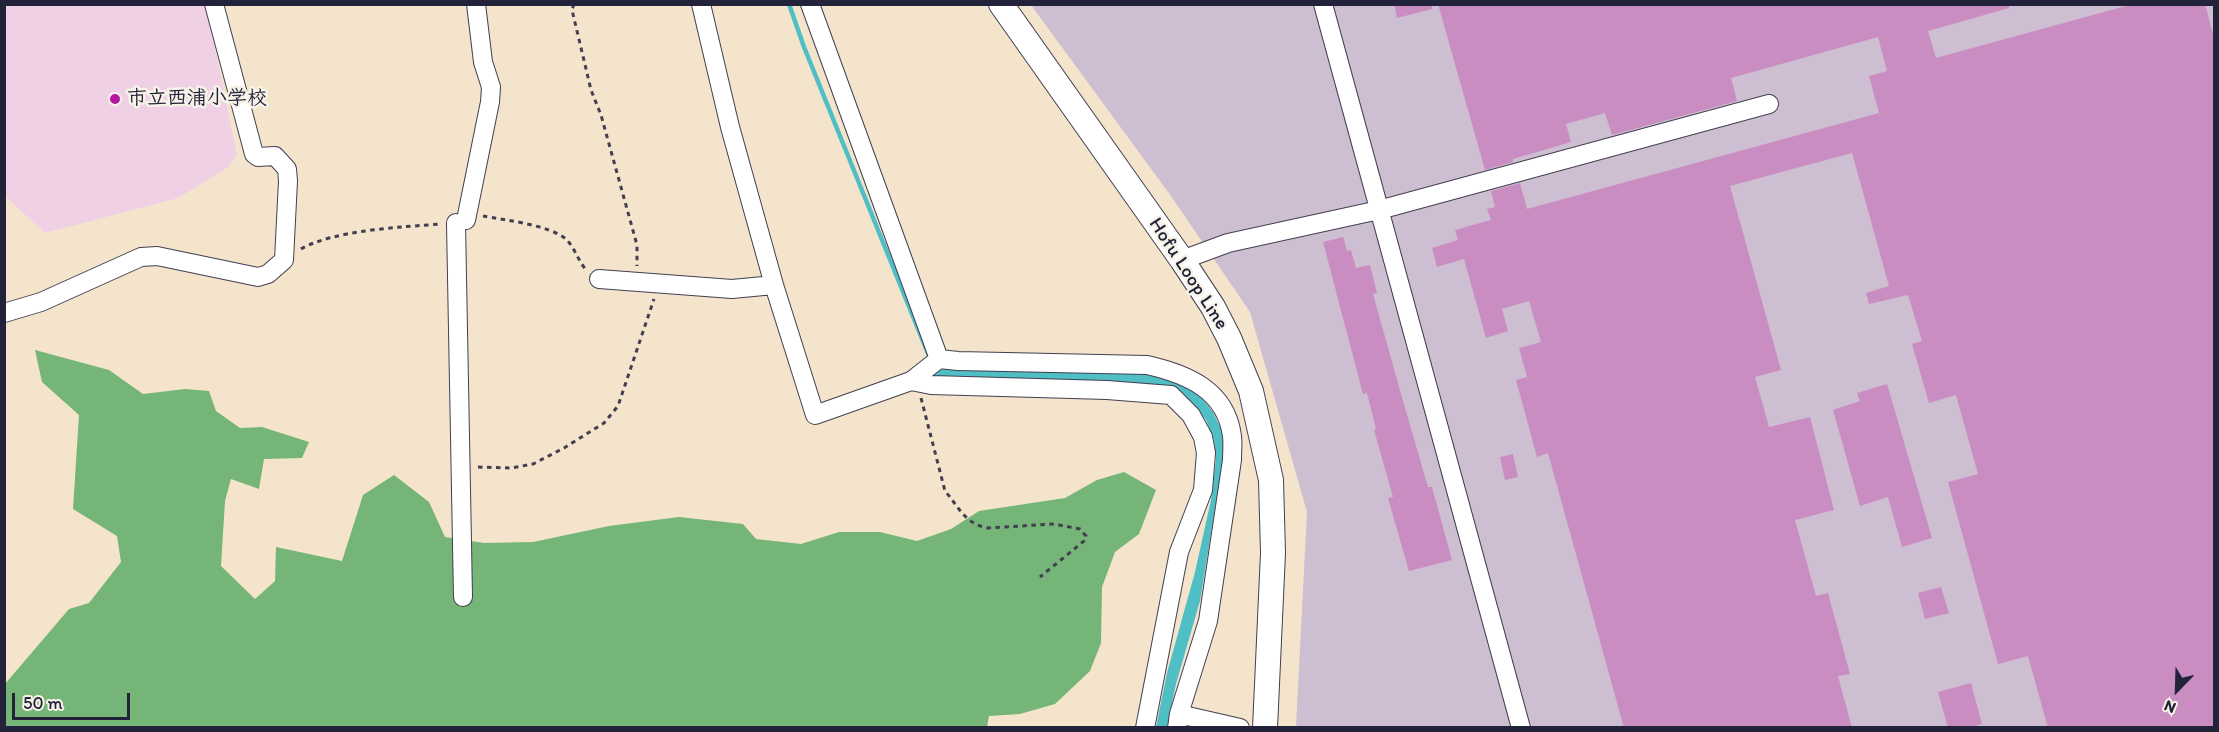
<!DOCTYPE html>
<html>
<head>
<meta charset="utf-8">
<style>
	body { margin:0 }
	#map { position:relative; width:2219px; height:732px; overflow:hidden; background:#f4e4cc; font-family:Itim,sans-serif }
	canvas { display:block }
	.frame { position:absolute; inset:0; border:6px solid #22223b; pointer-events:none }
	.north { position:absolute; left:2147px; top:660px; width:60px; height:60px; -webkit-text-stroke:4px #f7f3e8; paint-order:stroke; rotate:203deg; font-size:16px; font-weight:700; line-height:24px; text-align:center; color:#22223b }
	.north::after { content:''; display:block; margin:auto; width:21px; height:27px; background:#22223b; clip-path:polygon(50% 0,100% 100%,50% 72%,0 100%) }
	.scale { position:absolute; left:12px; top:693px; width:118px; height:27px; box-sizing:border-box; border:3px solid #22223b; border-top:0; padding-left:8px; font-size:18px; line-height:21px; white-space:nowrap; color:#22223b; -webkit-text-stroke:4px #f7f3e8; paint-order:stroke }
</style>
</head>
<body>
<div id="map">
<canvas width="2219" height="732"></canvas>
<div class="frame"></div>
<div class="north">N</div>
<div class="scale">50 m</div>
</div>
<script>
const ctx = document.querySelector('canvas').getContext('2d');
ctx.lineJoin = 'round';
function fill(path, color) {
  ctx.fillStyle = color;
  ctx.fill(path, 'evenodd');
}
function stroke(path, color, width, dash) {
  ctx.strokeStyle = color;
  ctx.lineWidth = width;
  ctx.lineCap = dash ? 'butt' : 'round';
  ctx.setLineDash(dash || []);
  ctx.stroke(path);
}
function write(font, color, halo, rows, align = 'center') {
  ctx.font = font + ' Itim,"Klee One",sans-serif';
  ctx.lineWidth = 5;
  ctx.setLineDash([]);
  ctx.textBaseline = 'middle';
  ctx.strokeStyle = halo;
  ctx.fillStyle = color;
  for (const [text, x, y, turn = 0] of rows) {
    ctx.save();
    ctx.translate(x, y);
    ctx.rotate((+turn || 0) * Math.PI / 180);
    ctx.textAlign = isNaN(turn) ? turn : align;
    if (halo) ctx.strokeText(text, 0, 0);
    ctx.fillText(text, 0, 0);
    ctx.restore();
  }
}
fill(new Path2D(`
	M5,5H206L237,155L227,168L178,198L45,233L5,196Z`), '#f0d0e4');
fill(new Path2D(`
	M1031,5H2214V727H1296L1307,512L1250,312L1171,196Z`), '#cebed1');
fill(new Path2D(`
	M35,350L109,370L143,394L185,389L209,391L216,411L240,428L262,427L309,442L302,458L264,459L259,489L231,479L225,501L221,566L255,599L275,581L276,547L342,561L363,495L394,475L429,502L445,537L484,543L533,542L609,526L679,517L743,524L756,539L801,544L839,532H880L917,541L951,529L979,511L1065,498L1097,480L1124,472L1156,490L1139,534L1115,552L1102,587L1101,643L1090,671L1055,704L1020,714L989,716L987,727L5,728V684L69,609L89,603L121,562L117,536L73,509L79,415L42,382Z`), '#75b577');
fill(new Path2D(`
	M943,369L1145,374L1171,378L1197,392L1213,412L1222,431L1224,453L1200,601L1176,684L1167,727H1156L1167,673L1195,572L1211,500L1216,460L1214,440L1206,420L1193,404L1178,393L936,378L933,374Z`), '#50bec5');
stroke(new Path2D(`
	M789,4L804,47L929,356`), '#50bec5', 4.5);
fill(new Path2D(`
	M1394,4H1432V9L1397,18Z
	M1438,4H2009V8L1928,31L1936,58L2133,4H2205L2214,38V728H2048L2028,656L1998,664L1948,482L1978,474L1956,395L1929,403L1912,344L1922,341L1908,295L1869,304L1866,293L1889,286L1852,153L1730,186L1781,370L1755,377L1769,427L1810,417L1834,510L1795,520L1816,596L1828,593L1850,674L1838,676L1852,728H1624L1548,453L1537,457L1516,380L1527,377L1519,348L1541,342L1529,301L1502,309L1508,331L1486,338L1464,259L1437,267L1432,248L1458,240L1455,230L1491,220L1487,209L1495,207L1491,191L1520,183L1527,209L1879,113L1869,76L1887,71L1878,37L1731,78L1737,101L1612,135L1605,113L1566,124L1571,142L1513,159V162L1485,170Z
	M1343,237L1347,251L1351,250L1356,268L1370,265L1377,293L1373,294L1401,394L1428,487H1432L1452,560L1409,571L1388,498L1393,497L1374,430L1376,429L1367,393L1363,394L1323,242Z
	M1887,384L1932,538L1902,547L1888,497L1860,506L1833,410L1860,401L1857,393Z
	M1513,454L1518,477L1505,480L1500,457Z
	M1941,587L1949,613L1925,619L1918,593Z
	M1971,683L1982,724L1968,728H1948L1938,692Z`), '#ca8dc2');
const minor = new Path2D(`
	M701,4L730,127L774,285L815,415L911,381L939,359L958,361L1147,365C1187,374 1226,390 1232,436C1233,444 1232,452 1232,460L1208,621L1179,714L1177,728
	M810,4L939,359
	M1323,4L1521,728
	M466,220L490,102L491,87L483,62L476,4
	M456,223L463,597
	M1182,260L1228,243L1379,210L1769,104
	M599,279L732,289L774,285
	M4,313L41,302L141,257L157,256L258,277L268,274L284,260L288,181L287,169L275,156L258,157L254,154L214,4
	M911,381L931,385L1107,390L1171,395L1191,415L1203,437L1206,453L1203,490L1179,552L1145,728
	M1179,714L1240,728`);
const major = new Path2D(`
	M1001,4L1182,260L1213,307L1229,338L1251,391L1271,480L1273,553L1265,728`);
stroke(minor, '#423f51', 20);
stroke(major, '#423f51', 26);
stroke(new Path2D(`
	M574,4L572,10L591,90L601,115L637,245V266
	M483,216C505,220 549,225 566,239C575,248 578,261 587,271
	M301,249C334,230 402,227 441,224
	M921,398L945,491C959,507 964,523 987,528L1054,524L1080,529L1086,536L1084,541L1040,577
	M478,467L511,468L533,464L564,448L604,423L618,406L654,299`), '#423f51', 3, [4.5, 4.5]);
stroke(minor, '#fff', 18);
stroke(major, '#fff', 24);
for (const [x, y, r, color] of [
	[115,99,6,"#b5179e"]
]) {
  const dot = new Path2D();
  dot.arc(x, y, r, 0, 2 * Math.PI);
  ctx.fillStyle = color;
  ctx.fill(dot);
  stroke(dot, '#f7f3e8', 2);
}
write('bold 20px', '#22223b', '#f7f3e8', [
	["市立西浦小学校",127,99]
], 'left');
write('20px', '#22223b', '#f7f3e8', [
	["Hofu Loop Line",1188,274,57]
]);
</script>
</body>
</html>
